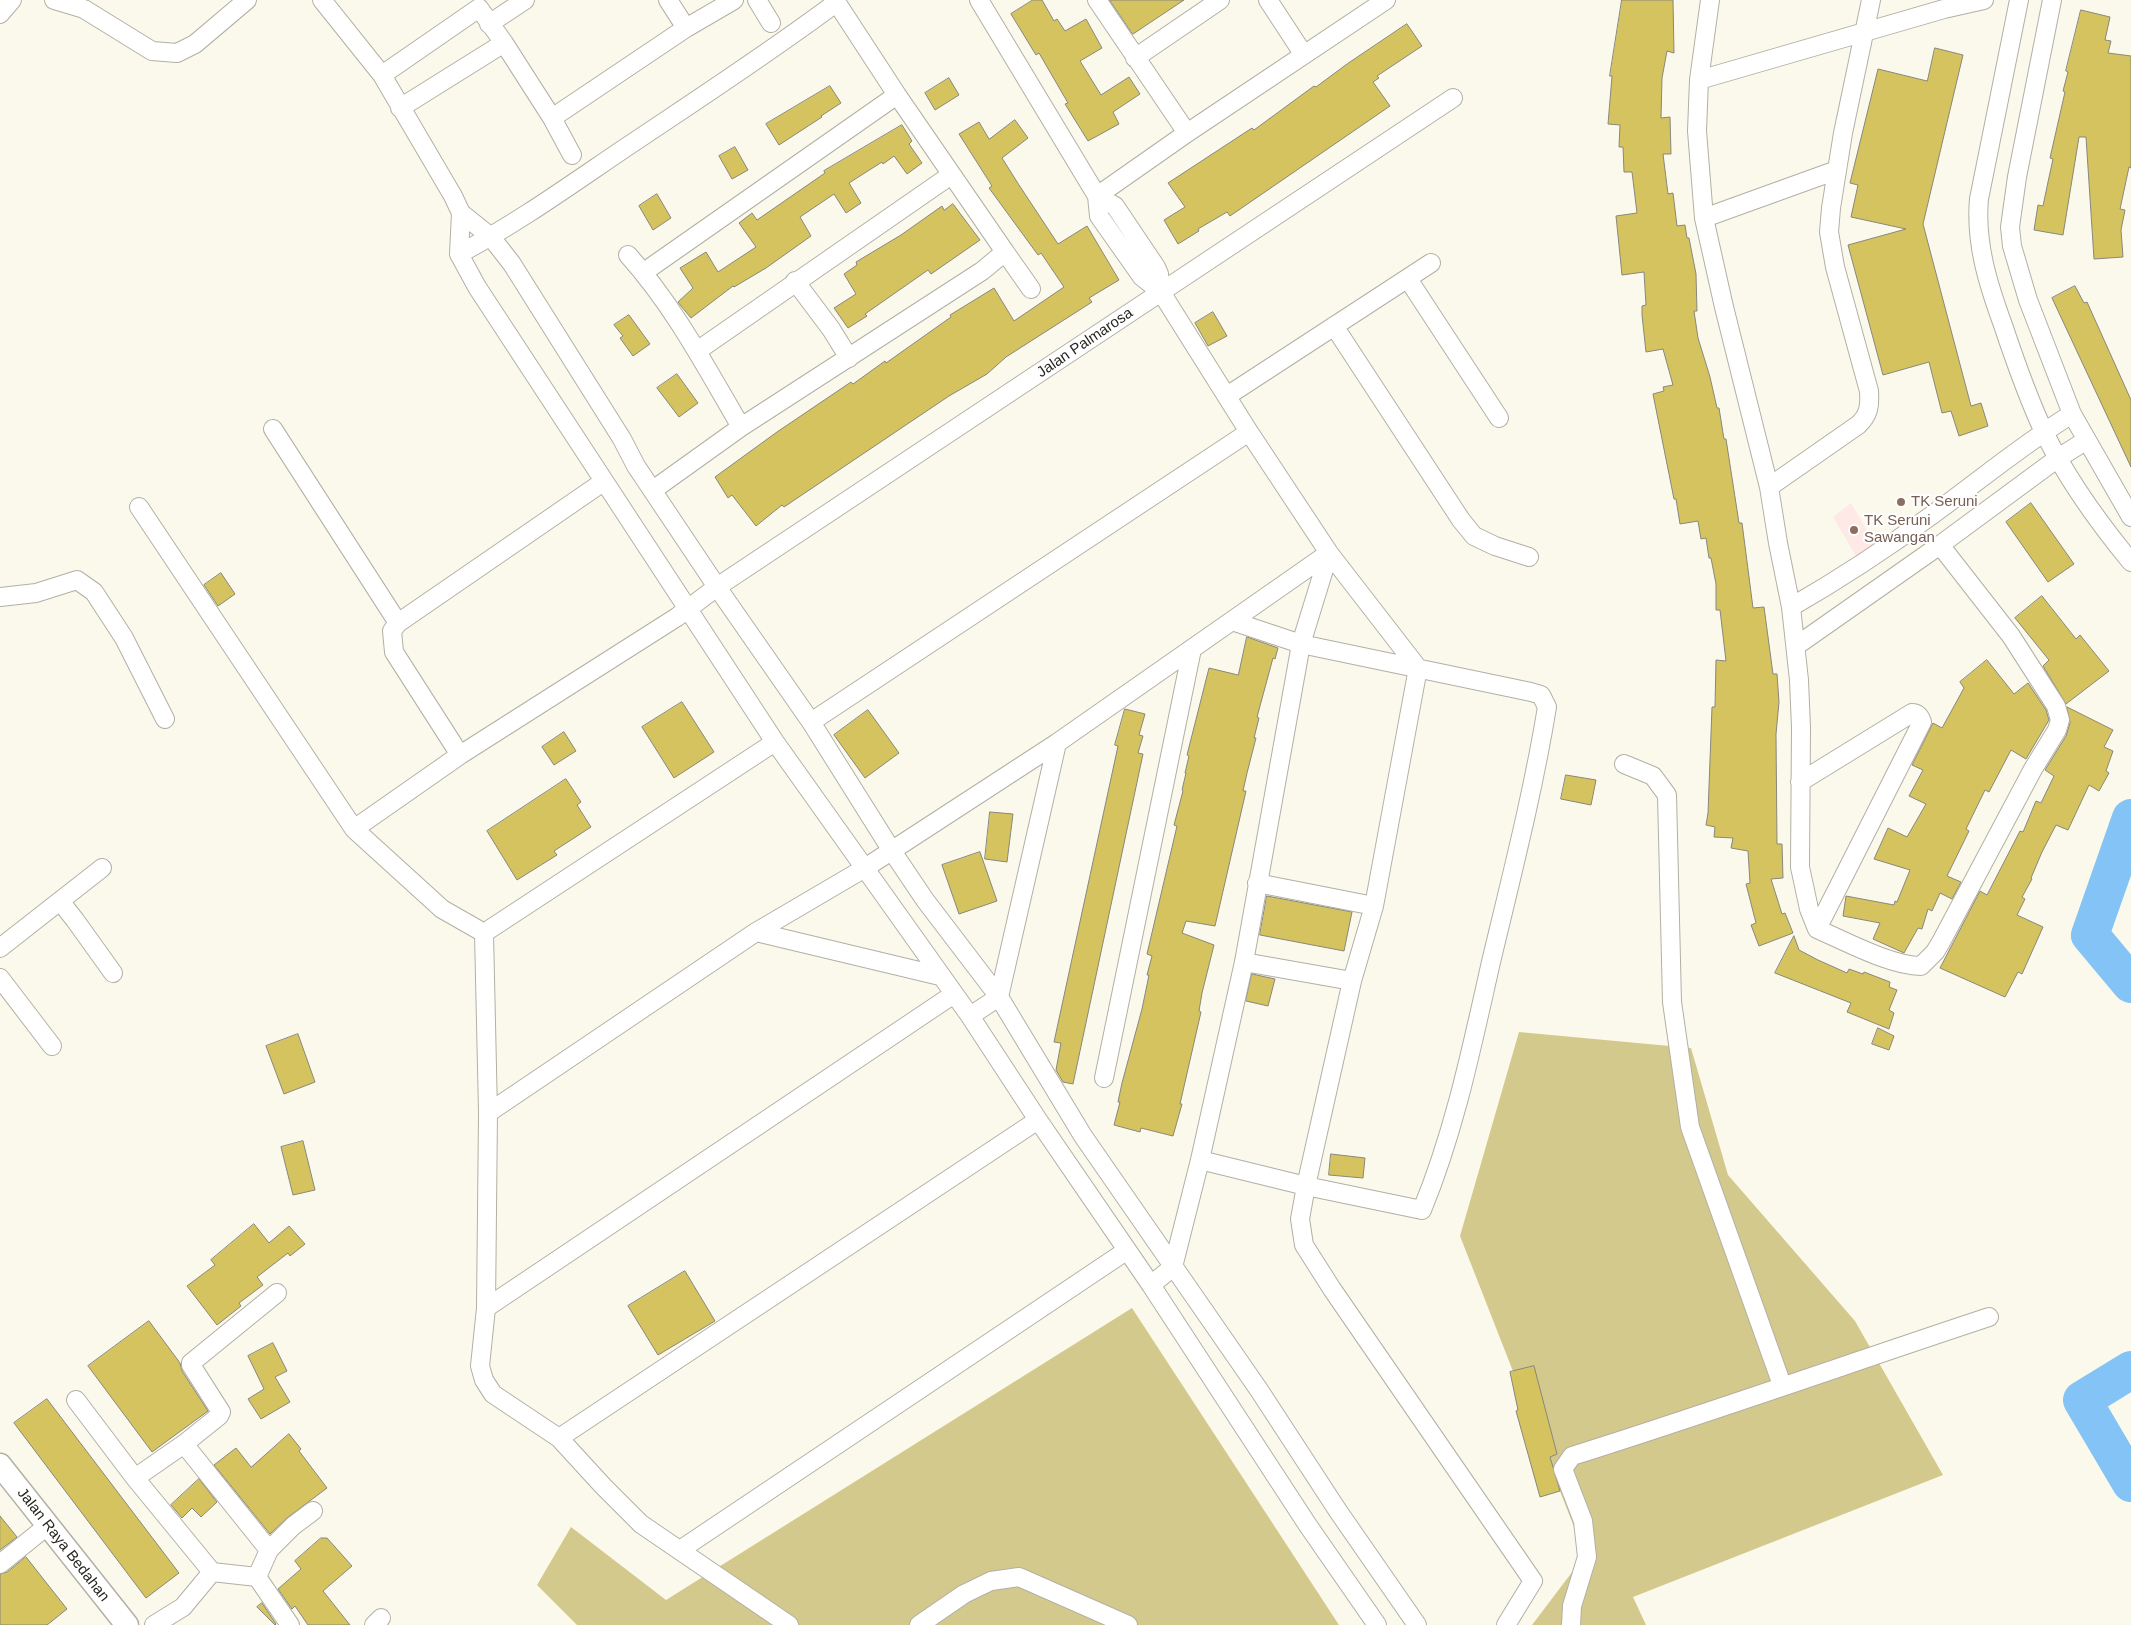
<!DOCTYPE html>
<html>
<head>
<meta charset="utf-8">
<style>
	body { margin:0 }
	canvas { display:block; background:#fbf9ec }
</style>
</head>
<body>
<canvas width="2131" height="1625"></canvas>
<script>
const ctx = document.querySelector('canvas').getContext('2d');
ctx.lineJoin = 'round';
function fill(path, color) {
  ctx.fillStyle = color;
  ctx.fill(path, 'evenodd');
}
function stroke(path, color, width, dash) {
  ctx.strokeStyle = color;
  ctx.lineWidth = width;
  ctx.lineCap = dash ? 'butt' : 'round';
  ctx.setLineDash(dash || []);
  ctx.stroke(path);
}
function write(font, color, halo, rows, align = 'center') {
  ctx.font = font + ' Helvetica,sans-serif';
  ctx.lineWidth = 4;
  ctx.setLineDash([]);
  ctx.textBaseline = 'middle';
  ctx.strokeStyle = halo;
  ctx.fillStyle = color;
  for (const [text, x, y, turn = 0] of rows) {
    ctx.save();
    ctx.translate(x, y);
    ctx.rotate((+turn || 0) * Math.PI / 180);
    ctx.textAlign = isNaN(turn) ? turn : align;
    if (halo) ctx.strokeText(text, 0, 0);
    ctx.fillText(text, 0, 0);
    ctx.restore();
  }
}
fill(new Path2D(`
	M1851,503L1875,544L1857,558L1833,517Z`), '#fee9e7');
fill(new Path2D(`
	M1519,1032L1691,1048L1728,1175L1855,1321L1943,1475L1633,1597L1646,1625H1532L1585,1555L1460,1236Z
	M1132,1308L1339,1625H577L537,1585L571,1527L666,1600Z`), '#d4c98c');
stroke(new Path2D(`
	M2131,818L2090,935L2131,984
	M2131,1370L2082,1400L2131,1483`), '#84c3f6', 38);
const building = new Path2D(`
	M1033,0H1042L1054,21L1057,19L1065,31L1086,19L1102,48L1080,61L1101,95L1129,77L1140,94L1113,112L1119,124L1088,141L1065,104L1068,103L1039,53L1036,55L1011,14Z
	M1110,0H1184L1133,34Z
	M1622,0H1673L1674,53L1667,51L1662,78L1661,118L1670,117L1671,154H1663L1668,194L1673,193L1677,226L1685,225L1687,238H1689L1696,274L1697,311H1694L1698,338L1710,377L1717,408H1719L1724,439H1726L1739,523H1742L1753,608L1764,607L1773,674H1777L1779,702L1776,734L1777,844H1782L1783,878L1771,879L1782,914L1785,913L1793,933L1759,946L1751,925L1756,923L1746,884L1750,883L1748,851L1731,848L1733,838L1714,837L1715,827L1706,825L1708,813L1712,707H1715L1716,660L1726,661L1720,610H1716V584L1711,558H1709L1706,538L1701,539L1698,521L1680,524L1676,499H1674L1653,394L1664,391L1663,387L1673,385L1663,349L1646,352L1642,315V306L1646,305L1644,272L1622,275L1616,216L1637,213L1632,172H1624L1623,147H1619L1620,125L1608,124L1612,76H1610Z
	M2081,10L2110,17L2105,40L2111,41L2108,53L2131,56V168L2129,167L2120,209L2125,210L2121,230L2123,257L2094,259L2086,137H2079L2063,235L2034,230L2038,205L2043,206L2048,182L2053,159L2050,158L2065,92L2063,91L2068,72L2066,71Z
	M1407,24L1422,46L1377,76L1379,78L1373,82L1390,106L1230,216L1227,212L1198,229L1199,231L1178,244L1164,220L1185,207L1168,183L1252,128L1254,130L1314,86L1316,87L1347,64Z
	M1935,48L1963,55L1923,224L1971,406L1981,403L1988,426L1959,436L1951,411L1942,413L1929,362L1883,375L1848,245L1906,229L1851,217L1858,185L1850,183L1878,69L1927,81Z
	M949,78L959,95L935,110L925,93Z
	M830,86L841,103L821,116L822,117L779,145L766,124Z
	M1015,120L1028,138L1002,158L1019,185L1058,244L1087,226L1119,280L1089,298L1092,302L1006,357L987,374L949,396L784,507L782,505L756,526L732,495L728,498L715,477L777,432L851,382L853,384L885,361L886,363L951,317L950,315L994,288L1014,321L1064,287L1041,253L1038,255L989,188L992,186L959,134L979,122L989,139Z
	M902,125L912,141L909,144L922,163L907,174L894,156L883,164L882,162L849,183L861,203L846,213L834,194L800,217L811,236L766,268L734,287L733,286L691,318L681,306L678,302L693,288L680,268L706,252L718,272L756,247L739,223L752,213L757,220L825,173L824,171Z
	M735,147L748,170L732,179L719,156Z
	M657,194L671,218L653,230L639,206Z
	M953,204L980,240L931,274L928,270L865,314L867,316L848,328L834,308L856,294L844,274L857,265L856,262L901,235L942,206L944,210Z
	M2075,286L2084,303L2087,302L2131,400V467L2052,298Z
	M1213,312L1227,336L1208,346L1195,323Z
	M629,315L650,344L633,356L620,338L623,336L614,325Z
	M677,374L698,403L679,417L657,388Z
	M2031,503L2074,564L2048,582L2006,522Z
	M221,573L235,594L218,606L204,585Z
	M2042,596L2076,639L2080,635L2109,671L2066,704L2043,666L2049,660L2015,618Z
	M1247,637L1278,648L1275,659L1273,658L1257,717L1259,718L1254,738H1256L1247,773L1243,791H1246L1215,926L1186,921L1182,933L1214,945L1202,993L1199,1011L1201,1012L1180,1104H1182L1173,1136L1141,1128L1140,1132L1114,1125L1120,1102H1118L1122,1083L1142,1009L1149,975H1147L1152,956L1147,954L1177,826L1174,825L1183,791L1182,790L1186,773H1185L1189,756L1187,755L1209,668L1238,675Z
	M1987,660L2014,694L2028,683L2046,710L2049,720L2026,759L2011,750L1989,792L1985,790L1966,829L1969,831L1947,876L1961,882L1952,899L1940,893L1932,911L1928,909L1922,929L1918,928L1904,953L1873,939L1880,923L1843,916L1846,896L1894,905L1895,901L1897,902L1910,870L1874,859L1888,828L1907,837L1926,804L1909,796L1923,770L1912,765L1933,723L1942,728L1964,688L1960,682Z
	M682,702L714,752L674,778L642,727Z
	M2067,707L2113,730L2104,747L2113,751L2106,771L2109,773L2099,791L2089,785L2068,830L2056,825L2042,852L2031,878L2032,879L2022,897L2025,899L2017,915L2043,927L2022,974L2018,972L2005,997L1940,968L1980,891L1987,895L2020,831L2023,832L2036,801L2041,803L2054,776L2045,770L2066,736L2070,723Z
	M1125,709L1145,714L1139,735L1143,736L1138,753L1143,754L1073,1084L1063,1082L1056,1070L1061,1043L1054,1042L1118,746L1115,745Z
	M868,710L899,753L865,778L834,735Z
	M564,732L576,751L554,765L542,747Z
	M1566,775L1596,780L1591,805L1561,799Z
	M566,779L581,802L577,805L591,827L554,851L557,855L517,880L487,831Z
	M990,812L1013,814L1007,862L985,859Z
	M980,852L997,901L959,914L942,865Z
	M1267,896L1352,912L1344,951L1260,935Z
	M1794,936L1799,950L1818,960L1847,973L1849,969L1863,974L1864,972L1890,982L1889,987L1897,990L1889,1010L1894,1013L1889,1029L1847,1012L1851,1003L1775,973Z
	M1252,974L1275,979L1268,1006L1246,1001Z
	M1878,1028L1894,1036L1889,1050L1872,1044Z
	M298,1034L315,1082L284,1094L266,1046Z
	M303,1141L315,1190L293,1195L281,1147Z
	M1331,1154L1365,1158L1363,1178L1329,1175Z
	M254,1224L269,1243L289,1226L305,1244L290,1256L288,1253L257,1277L263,1285L239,1303L241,1306L217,1325L187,1286L215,1265L211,1260Z
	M685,1271L715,1321L658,1355L628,1306Z
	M149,1321L180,1363L182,1371L208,1411L152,1452L88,1366Z
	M273,1343L287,1371L275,1377L290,1402L261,1419L248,1399L264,1389L248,1356Z
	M1534,1366L1557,1454L1550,1457L1560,1491L1540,1497L1516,1411L1518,1410L1510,1372Z
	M47,1399L179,1573L146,1598L14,1423Z
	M289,1434L301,1449L299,1451L327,1488L287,1518L270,1534L214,1465L236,1448L251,1467Z
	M199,1479L217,1502L201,1517L192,1508L182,1518L171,1505Z
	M0,1516L17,1537L0,1550Z
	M321,1538H327L352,1566L323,1591L350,1625H308L295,1606L292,1609L278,1589L301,1569L295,1561Z
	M26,1557L67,1609L47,1625H0V1574L7,1572Z
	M262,1603L276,1624L275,1625L257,1607Z`);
fill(building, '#d4c35f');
stroke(building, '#89877c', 1);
const minor = new Path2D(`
	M54,0L84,9L152,51L177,53L195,44L247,0
	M322,0L382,75L453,196L461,213L491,237L512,264L622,439L636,466L717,587L811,722L892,851L925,900L999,997L1083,1136L1259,1390L1338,1511L1417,1625
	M668,0L686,28
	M757,0L771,23
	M979,0L1097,196L1099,216L1142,277L1161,292L1249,432L1329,553L1418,668L1374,906L1352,981L1306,1186L1300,1219L1304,1245L1332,1289L1533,1581L1506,1625
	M1097,0L1187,133
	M1268,0L1304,55
	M1710,0L1699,80L1697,131L1704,218L1724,307L1769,487L1778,543L1791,607L1799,680L1801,728L1800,867L1809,909L1817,929C1845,941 1891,966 1921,966L1935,952L1941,942L2033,769L2057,730L2060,720L2056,706L2011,636L1940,545
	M2019,0L1979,199C1975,243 1988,284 2003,325C2015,361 2028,398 2044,432C2067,479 2098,522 2131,562
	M2052,0L2017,177L2010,227L2012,246L2028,300L2072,414L2131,517
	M0,14L12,0
	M489,24L525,0
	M504,43L552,118L572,155
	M1135,58L1220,0
	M382,75L479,8L504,43L400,108
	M1699,80L1944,9L1984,0
	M552,118L686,28L734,0
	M1097,196L1187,133L1386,0
	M1097,196L1115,206L1156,267L1159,274L1161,292
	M461,213L459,254L477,287L775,742L970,1016L1038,1120L1151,1285L1307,1524L1377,1625
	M1704,218L1837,170
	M1005,252L1031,289
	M459,254C518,223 573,183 628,146C698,99 769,53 837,2
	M628,255C674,306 707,369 741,427
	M644,272L897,95
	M1408,279L1499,418
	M795,281L831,329L849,358
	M1334,326L1461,520L1474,536L1495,546L1529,557
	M697,351L951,175
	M1227,396L1431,263
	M273,429L398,623
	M1769,487L1858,425C1869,415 1870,406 1869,391L1835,267L1829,232L1831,208L1843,133L1871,0
	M653,490L741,427L982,271L1005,252L897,95L835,0
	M139,507L354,829L442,909L484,933L488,1113L486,1308L480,1366L484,1380L493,1394L559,1438L603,1486L641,1524L789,1625
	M0,597L36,593L77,580L94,592L124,638L165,719
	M1791,607C1840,579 1887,548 1932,515C1979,481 2023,444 2072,414
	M1796,646L1940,545L2058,458L2087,440
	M811,722L1249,432
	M460,755L394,652L392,631L398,623L603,482
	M1624,764L1653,776L1667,795L1672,1002L1690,1127L1782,1385
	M1800,782L1912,713C1918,713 1920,716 1922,722L1817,929
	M354,829L460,755L677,617L717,587L1453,98
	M1257,883L1374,906
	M60,901L75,920L113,973
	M756,932L940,976
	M484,933L775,742
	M0,948L102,868
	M1244,962L1352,981
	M0,978L52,1046
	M970,1016L999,997L1057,743
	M1104,1078L1192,649
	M488,1113L756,932L865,868L1057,743L1329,553L1301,644L1244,962L1200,1160L1173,1267L1151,1285
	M1200,1160L1306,1186L1422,1210C1455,1130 1472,1046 1491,962C1511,878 1533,793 1547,707L1541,695L1531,692L1301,644L1232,621
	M486,1308L954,994
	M76,1400L135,1478L212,1572
	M559,1438L1038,1120
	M184,1444L269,1550
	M135,1478L184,1444L219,1416L221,1412L191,1365V1363L277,1293
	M680,1550L1126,1251
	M0,1564L47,1526
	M257,1577L269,1550L293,1526L313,1511
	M154,1625L183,1607L212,1572L257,1577L290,1625
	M374,1625L381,1618
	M919,1625L964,1594L991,1581L1019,1577L1128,1625
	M1571,1625L1572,1606L1587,1557L1583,1521L1563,1469L1572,1456C1712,1412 1850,1363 1989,1317`);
const tertiary = new Path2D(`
	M0,1465L127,1625`);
stroke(minor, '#b2b0a4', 20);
stroke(tertiary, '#b2b0a4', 25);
stroke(minor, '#fff', 18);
stroke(tertiary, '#fff', 22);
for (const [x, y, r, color] of [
	[1901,502,5,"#8d6e63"],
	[1854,530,5,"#8d6e63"]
]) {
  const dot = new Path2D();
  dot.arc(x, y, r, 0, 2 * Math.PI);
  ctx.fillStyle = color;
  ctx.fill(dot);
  stroke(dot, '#fff', 2);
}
write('15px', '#272621', '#fff', [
	["Jalan Palmarosa",1085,343,-34],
	["Jalan Raya Bedahan",63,1545,52]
]);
write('15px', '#785e54', '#fff', [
	["TK Seruni",1911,502],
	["TK Seruni",1864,521],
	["Sawangan",1864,538]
], 'left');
</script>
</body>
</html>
